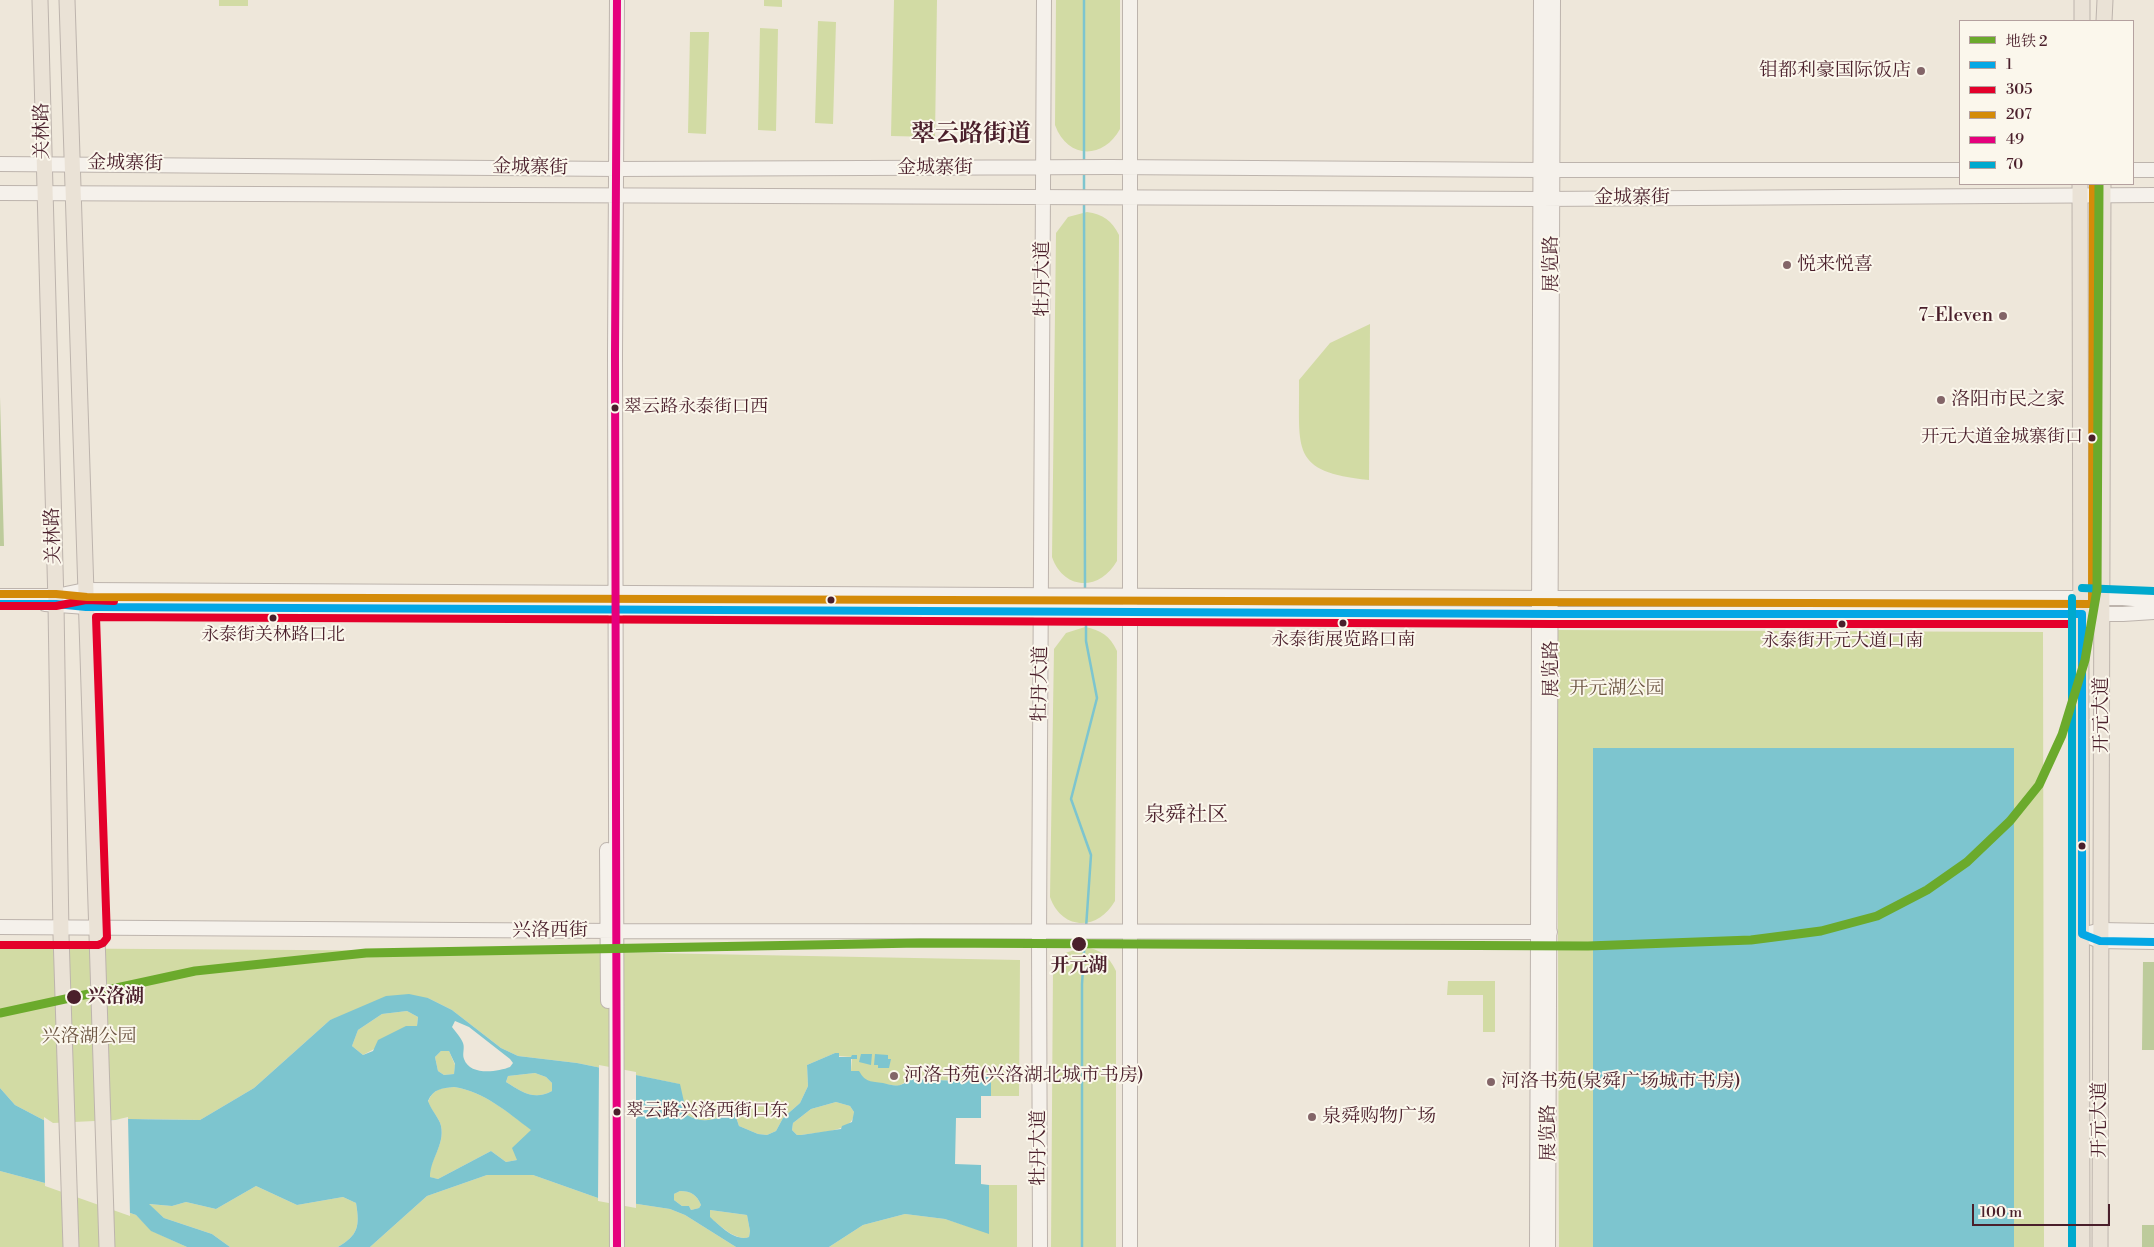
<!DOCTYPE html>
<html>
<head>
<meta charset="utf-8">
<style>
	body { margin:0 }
	#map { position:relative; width:2154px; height:1247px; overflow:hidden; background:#eee7da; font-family:"Libre Bodoni","Noto Serif SC",serif }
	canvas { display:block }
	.legend { position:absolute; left:1959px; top:20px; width:175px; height:165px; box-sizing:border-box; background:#fbf7ec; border:1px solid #b4a19f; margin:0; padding:6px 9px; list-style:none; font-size:15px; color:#4a1f2b }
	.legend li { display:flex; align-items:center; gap:10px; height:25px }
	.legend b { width:25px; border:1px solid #b4a19f }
	.scale { position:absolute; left:1972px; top:1204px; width:138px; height:22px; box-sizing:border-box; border:2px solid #4a1f2b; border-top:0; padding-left:6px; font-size:15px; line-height:18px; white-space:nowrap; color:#4a1f2b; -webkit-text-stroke:4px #fbf7ec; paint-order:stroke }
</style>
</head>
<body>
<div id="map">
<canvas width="2154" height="1247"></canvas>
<ul class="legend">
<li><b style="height:6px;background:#6baa2c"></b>地铁 2</li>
<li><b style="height:6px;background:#04a7e5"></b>1</li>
<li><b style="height:6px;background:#e4002b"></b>305</li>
<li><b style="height:6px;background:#d48b09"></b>207</li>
<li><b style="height:6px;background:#e5007d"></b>49</li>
<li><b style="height:6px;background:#00a9ce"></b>70</li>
</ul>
<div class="scale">100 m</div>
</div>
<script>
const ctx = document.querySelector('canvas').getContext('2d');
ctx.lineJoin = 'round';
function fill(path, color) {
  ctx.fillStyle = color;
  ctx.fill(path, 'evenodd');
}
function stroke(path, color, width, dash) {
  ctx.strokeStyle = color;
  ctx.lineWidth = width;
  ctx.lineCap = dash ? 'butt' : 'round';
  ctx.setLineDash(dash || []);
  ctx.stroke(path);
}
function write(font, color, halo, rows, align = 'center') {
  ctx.font = font + ' "Libre Bodoni","Noto Serif SC",serif';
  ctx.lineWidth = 4;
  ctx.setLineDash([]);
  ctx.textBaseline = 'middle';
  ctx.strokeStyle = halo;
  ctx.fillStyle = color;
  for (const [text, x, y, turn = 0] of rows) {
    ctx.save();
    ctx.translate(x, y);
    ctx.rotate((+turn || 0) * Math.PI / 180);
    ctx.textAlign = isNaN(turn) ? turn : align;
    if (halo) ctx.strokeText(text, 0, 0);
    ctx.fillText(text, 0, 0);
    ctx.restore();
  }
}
fill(new Path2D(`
	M219,0H248V6H219Z
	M764,0H782V7L764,6Z
	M894,0H937L935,137L891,136Z
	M1056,0H1120V129C1103,160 1067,159 1055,125Z
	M818,21L836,22L833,124L815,123Z
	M760,28L778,29L776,131L758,130Z
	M690,32H709L706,134L688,133Z
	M1087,212C1103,214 1112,221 1119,235L1117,561C1100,591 1064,591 1052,557L1056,233L1068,217Z
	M1370,324L1369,480C1289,472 1300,449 1299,380L1330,343Z
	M1085,627C1101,630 1110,636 1117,651L1115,901C1098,931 1062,931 1050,897L1054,649L1066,633Z
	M1557,630L2043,632L2044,1247H2014V748H1594L1593,1247H1559Z
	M1084,947C1100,949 1109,956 1116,971V1247H1051L1053,969L1065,953Z
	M0,948L598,952L1020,960L1019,1096H991V1075L960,1081L910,1079L899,1086L869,1082L851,1071L852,1057L839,1056L835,1053L807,1065L808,1086L800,1103L783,1118L776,1131L767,1135L758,1134L739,1126L734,1111C716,1119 705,1125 687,1115L679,1084L577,1063L518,1056L501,1048L452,1010L428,998L330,1020L254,1088L200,1120L145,1119L53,1125L15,1105L0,1088Z
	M1448,981H1495V1032H1483V995H1447Z
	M407,1011L418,1017L417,1026L363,1055L352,1046L358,1030L382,1014Z
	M441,1051H449L455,1065L454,1074L444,1075L438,1071L435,1057Z
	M535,1073L546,1077L552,1083V1091C534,1101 522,1092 506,1082L508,1076Z
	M454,1087C485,1092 507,1112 532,1130L517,1160L506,1162L491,1151L438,1179L429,1177C430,1159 445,1145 441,1126C440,1119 431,1110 428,1102C433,1089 441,1088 454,1087Z
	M836,1102L850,1106L854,1112C855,1133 816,1132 801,1135H797L792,1130L793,1123L811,1109Z
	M0,1171L45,1183L136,1215L152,1231L187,1247H0Z
	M487,1175H533L598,1198L670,1209L685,1215L736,1247H370L427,1196Z
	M989,1185H1017V1247H829L863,1225L905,1214L945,1219L989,1233Z
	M256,1186L297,1205L343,1197L356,1203C360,1227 358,1235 338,1247H230L212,1234L164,1218L148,1204L172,1206L186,1202L216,1209Z
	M680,1191C691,1191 697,1195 701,1205L699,1208L691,1210L689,1206H682L674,1200V1194Z
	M710,1210L747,1215L750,1231L749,1237C736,1242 720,1225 709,1217Z`), '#d2dba4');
fill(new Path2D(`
	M0,397L4,546H0Z
	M2143,962H2154V1050H2142Z
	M2142,1225H2154V1247H2142Z`), '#bdcb9b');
fill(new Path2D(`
	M1593,748H2014V1247H1593Z
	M409,994L428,998L452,1010L501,1048L518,1056L577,1063L680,1084L687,1115C705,1125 716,1119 734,1111L739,1126L758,1134L767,1135L776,1131L783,1118L800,1103L808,1086L807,1065L835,1053H839V1057H851L852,1055H857V1059H851V1071H859C866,1083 871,1081 883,1083C895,1086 900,1088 910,1079L960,1081L991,1074V1096H981V1118H956L955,1164L981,1165V1184L989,1185V1234L945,1219L905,1214L863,1225L829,1247H736L685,1215L670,1209L598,1198L533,1175H487L427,1196L370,1247H338C358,1235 360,1227 356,1203L343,1197L297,1205L256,1186L216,1209L186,1202L172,1206L149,1204L164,1218L212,1234L230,1247H187L151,1231L136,1215L45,1183L0,1171V1088L15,1105L53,1125L127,1119L200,1120L254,1088L330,1020L386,996ZM407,1011L418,1017L417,1026H406L378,1040L373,1051L363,1055L352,1046L358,1030L382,1014ZM455,1021L469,1027L510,1059L513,1063L510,1067C497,1072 470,1076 464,1059C462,1054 465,1048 463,1043C461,1038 456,1032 452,1027ZM441,1051H449L455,1064L454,1074L444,1075L438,1071L435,1057ZM535,1073L546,1077L552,1083V1091C534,1101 522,1092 506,1082L508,1076ZM454,1087C485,1092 507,1112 531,1130L512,1148L517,1160L506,1162L491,1151L438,1179L430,1177C430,1159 445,1145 441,1126C440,1119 431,1110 428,1101C433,1089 442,1088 454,1087ZM836,1102L850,1106L854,1112L852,1122L842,1126L841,1129L801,1135H797L792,1130L793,1123L811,1109ZM680,1191C691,1191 697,1195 701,1205L699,1208L691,1210L689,1206H682L674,1200V1194ZM710,1210L747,1215L750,1231L749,1237C736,1242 720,1226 710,1217Z
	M861,1054H872L871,1065L859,1062Z
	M875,1054L888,1055V1059H891L889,1068H878V1065H874Z`), '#7dc5cf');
fill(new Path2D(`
	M599,1065L636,1072V1208L598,1201Z
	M44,1117L53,1123L115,1120L128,1117L130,1216L45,1186Z`), '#eee7da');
stroke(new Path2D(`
	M1084,0V163
	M1084,171V193
	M1084,201L1085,591
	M1086,616V641L1097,698L1071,799L1091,855L1086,928
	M1082,1247V984L1085,936`), '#7dc5cf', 2.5);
const secondary = new Path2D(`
	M0,164L618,169L1110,167L1541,170H1960
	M2133,170H2154
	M0,193L1541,199L2154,195
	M0,596H56L85,590L1552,598H2123L2154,601
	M45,604L86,607L608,608L1552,614H2123L2154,612
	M607,850L608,1001
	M0,927L617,931L1550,932
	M2090,933L2101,930L2154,931
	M2082,934L2100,941L2154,942
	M617,1247L615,355L617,0
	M1040,1247L1039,938L1044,0
	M1130,1247V0
	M1537,1247L1541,0
	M1548,1247L1553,0`);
const primary = new Path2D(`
	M40,0L56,604L61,935L71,1247
	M67,0L107,1247
	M2082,21V0
	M2104,21L2105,0
	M2080,184L2082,1247
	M2100,1247L2103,184`);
stroke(secondary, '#bdb4ad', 16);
stroke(primary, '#bdb4ad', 17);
stroke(secondary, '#f5f1eb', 14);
stroke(primary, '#eae2d6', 15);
stroke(new Path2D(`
	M0,604H56L86,607L1552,614H2082V934L2100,941L2154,942`), '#04a7e5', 8);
stroke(new Path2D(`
	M0,606H56L86,600L114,601
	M0,945H98L103,943L107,938L96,617L1552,624H2072V1247`), '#e4002b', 8);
stroke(new Path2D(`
	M0,594H56L87,597L2092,604L2093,184`), '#d48b09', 8);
stroke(new Path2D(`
	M617,0L615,355L617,1247`), '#e5007d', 8);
stroke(new Path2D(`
	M2082,588L2154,591
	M2072,598V1247`), '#00a9ce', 8);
stroke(new Path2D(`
	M0,1013L195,971L366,953L920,943L1588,946L1751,940L1821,931L1877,916L1927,890L1967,862L2010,821L2039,785L2062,735L2085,660L2097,590L2099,184`), '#6baa2c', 9);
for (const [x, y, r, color] of [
	[1921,71,5,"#836568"],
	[1787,265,5,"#836568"],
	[2003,316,5,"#836568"],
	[1941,400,5,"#836568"],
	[615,408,4.5,"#4a1f2b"],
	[2092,438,4.5,"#4a1f2b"],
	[831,600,4.5,"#4a1f2b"],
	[273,618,4.5,"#4a1f2b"],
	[1343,623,4.5,"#4a1f2b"],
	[1842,624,4.5,"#4a1f2b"],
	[2082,846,4.5,"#4a1f2b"],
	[1079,944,8,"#4a1f2b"],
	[74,997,8,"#4a1f2b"],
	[894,1076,5,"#836568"],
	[1491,1082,5,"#836568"],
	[617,1112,4.5,"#4a1f2b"],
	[1312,1117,5,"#836568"]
]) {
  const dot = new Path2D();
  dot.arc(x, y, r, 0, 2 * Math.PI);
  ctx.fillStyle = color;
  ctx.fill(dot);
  stroke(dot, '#fbf7ec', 2);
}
write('18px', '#4a1f2b', '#fbf7ec', [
	["翠云路永泰街口西",624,408,"left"],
	["开元大道金城寨街口",2083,438,"right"],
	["永泰街关林路口北",273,636],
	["永泰街展览路口南",1343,641],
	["永泰街开元大道口南",1842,642],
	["翠云路兴洛西街口东",626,1112,"left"]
]);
write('19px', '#4a1f2b', '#fbf7ec', [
	["钼都利豪国际饭店",1911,71,"right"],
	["悦来悦喜",1797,265],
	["7-Eleven",1993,316,"right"],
	["洛阳市民之家",1951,400],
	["河洛书苑(兴洛湖北城市书房)",904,1076],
	["河洛书苑(泉舜广场城市书房)",1501,1082],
	["泉舜购物广场",1322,1117]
], 'left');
write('19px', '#4a1f2b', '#fbf7ec', [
	["关林路",43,131,-91],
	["金城寨街",125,164,1],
	["金城寨街",530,168,1],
	["金城寨街",935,168],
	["金城寨街",1632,198],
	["展览路",1552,264,-90],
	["牡丹大道",1043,279,-90],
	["关林路",54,536,-92],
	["展览路",1552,669,-90],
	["牡丹大道",1041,684,-89],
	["开元大道",2102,715,-90],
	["兴洛西街",550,931],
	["开元大道",2100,1120,-90],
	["展览路",1549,1133,-90],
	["牡丹大道",1039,1148,-90]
]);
write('19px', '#6c5542', '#fbf7ec', [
	["开元湖公园",1617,689],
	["兴洛湖公园",89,1037]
]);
write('bold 19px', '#4a1f2b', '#fbf7ec', [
	["开元湖",1079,966],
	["兴洛湖",87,997,"left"]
]);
write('21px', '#4a1f2b', '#fbf7ec', [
	["泉舜社区",1186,816]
]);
write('bold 24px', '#4a1f2b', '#fbf7ec', [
	["翠云路街道",971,135]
]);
</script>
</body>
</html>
